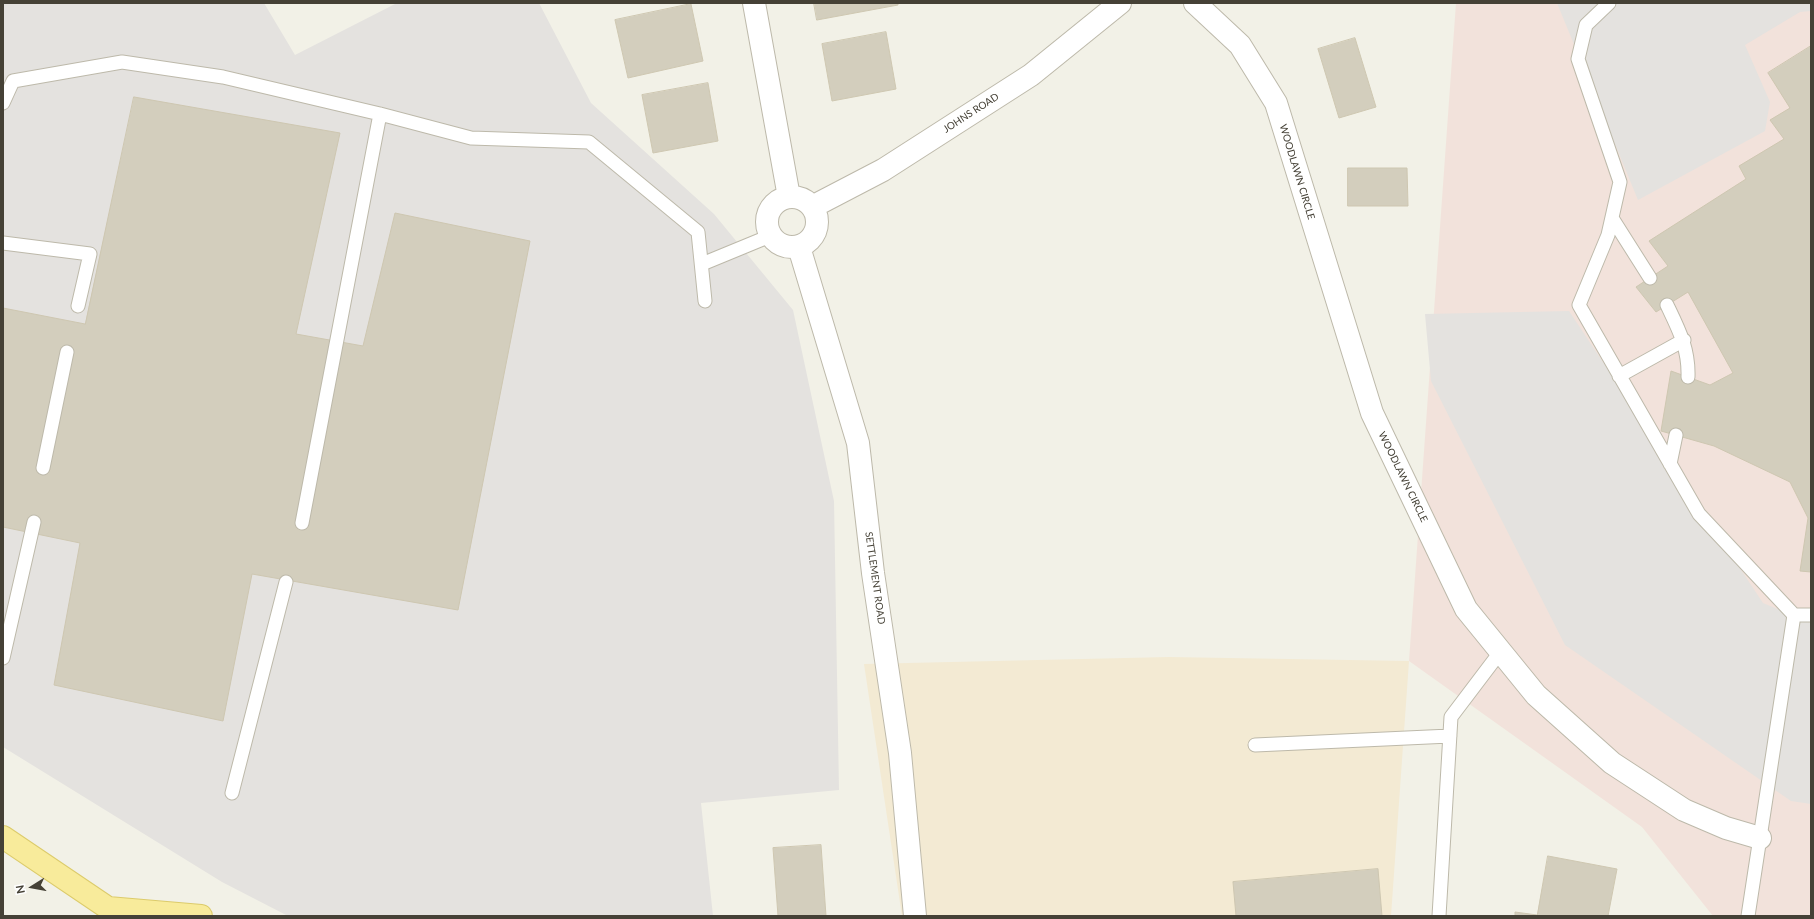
<!DOCTYPE html>
<html>
<head>
<meta charset="utf-8">
<style>
	body { margin:0 }
	#map { position:relative; width:1814px; height:919px; overflow:hidden; background:#f2f1e7; font-family:Lato,sans-serif }
	canvas { display:block }
	.frame { position:absolute; inset:0; border:4px solid #454136; pointer-events:none }
	.north { position:absolute; left:12px; top:867px; width:40px; height:40px; -webkit-text-stroke:3px #fff; paint-order:stroke; rotate:259deg; font-size:11px; font-weight:700; line-height:16px; text-align:center; color:#454136 }
	.north::after { content:''; display:block; margin:auto; width:14px; height:18px; background:#454136; clip-path:polygon(50% 0,100% 100%,50% 72%,0 100%) }
</style>
</head>
<body>
<div id="map">
<canvas width="1814" height="919"></canvas>
<div class="frame"></div>
<div class="north">N</div>
</div>
<script>
const ctx = document.querySelector('canvas').getContext('2d');
ctx.lineJoin = 'round';
function fill(path, color) {
  ctx.fillStyle = color;
  ctx.fill(path, 'evenodd');
}
function stroke(path, color, width, dash) {
  ctx.strokeStyle = color;
  ctx.lineWidth = width;
  ctx.lineCap = dash ? 'butt' : 'round';
  ctx.setLineDash(dash || []);
  ctx.stroke(path);
}
function write(font, color, halo, rows, align = 'center') {
  ctx.font = font + ' Lato,sans-serif';
  ctx.lineWidth = 3.5;
  ctx.setLineDash([]);
  ctx.textBaseline = 'middle';
  ctx.strokeStyle = halo;
  ctx.fillStyle = color;
  for (const [text, x, y, turn = 0] of rows) {
    ctx.save();
    ctx.translate(x, y);
    ctx.rotate((+turn || 0) * Math.PI / 180);
    ctx.textAlign = isNaN(turn) ? turn : align;
    if (halo) ctx.strokeText(text, 0, 0);
    ctx.fillText(text, 0, 0);
    ctx.restore();
  }
}
fill(new Path2D(`
	M1169,657L1409,661L1391,916H902L864,664Z`), '#f3ead3');
fill(new Path2D(`
	M1456,3H1811V916H1713L1642,827L1409,661Z`), '#f2e2db');
fill(new Path2D(`
	M3,3H264L295,55L397,3H539L591,103L714,214L793,310L834,501L839,790L701,803L713,916H288L222,882L3,747Z
	M1557,3H1811V11L1800,12L1745,45L1770,102L1765,131L1638,200Z
	M1569,311L1763,603L1811,623V804L1791,801L1565,645L1431,381L1425,314Z`), '#e4e2df');
const building = new Path2D(`
	M814,3H898V5L817,20Z
	M691,4L703,61L628,78L615,20Z
	M886,32L896,89L832,101L822,44Z
	M1355,38L1376,107L1339,118L1318,49Z
	M1811,46V572L1800,571L1808,518L1790,482L1714,446L1661,431L1671,371L1710,385L1733,373L1688,292L1656,312L1636,287L1668,266L1649,241L1746,179L1739,166L1784,139L1770,120L1790,108L1768,73Z
	M708,83L718,141L653,153L642,95Z
	M134,97L340,133L296,334L363,346L395,213L530,241L458,610L252,574L223,721L54,685L80,543L3,527V308L85,324Z
	M1348,168H1407L1408,206H1348Z
	M821,845L826,916H778L773,848Z
	M1548,856L1617,869L1608,916H1515V912L1537,915Z
	M1378,869L1382,916H1236L1233,882Z`);
fill(building, '#d3cebd');
stroke(building, '#cec7b1', 1);
const lane = new Path2D(`
	M1609,3L1586,25L1578,59L1620,182L1608,235L1579,305L1699,514L1794,615H1811
	M3,103L13,81L122,62L223,77L380,114L471,138L589,142L698,232L705,301
	M1612,218L1650,278
	M3,243L90,254L78,306
	M702,264L770,236
	M1667,305C1679,330 1689,349 1688,377
	M1619,376L1684,340
	M1670,464L1676,435
	M43,468L67,352
	M302,523L380,114
	M3,658L34,522
	M1255,745L1450,736
	M232,793L286,582
	M1439,916L1451,717L1501,651
	M1748,916L1794,615`);
const street = new Path2D(`
	M754,3L789,197
	M1195,3L1240,45L1276,103L1372,413L1466,609L1536,695L1612,763L1684,810L1726,828L1760,838
	M767 222a25 25 0 1 1 50 0a25 25 0 1 1-50 0Z
	M812,207L883,170L1031,75L1120,3
	M799,247L858,443L873,573L900,753L915,916`);
const primary = new Path2D(`
	M3,837L108,908L117,916
	M108,908L201,916`);
stroke(lane, '#bdb9aa', 15);
stroke(street, '#bdb9aa', 24);
stroke(primary, '#dccb6b', 24);
stroke(lane, '#fff', 13);
stroke(street, '#fff', 22);
stroke(primary, '#f8eb9b', 22);
write('10px', '#454136', '#fff', [
	["JOHNS ROAD",971,113,-33],
	["WOODLAWN CIRCLE",1297,172,73],
	["WOODLAWN CIRCLE",1403,477,64],
	["SETTLEMENT ROAD",875,578,82]
]);
</script>
</body>
</html>
